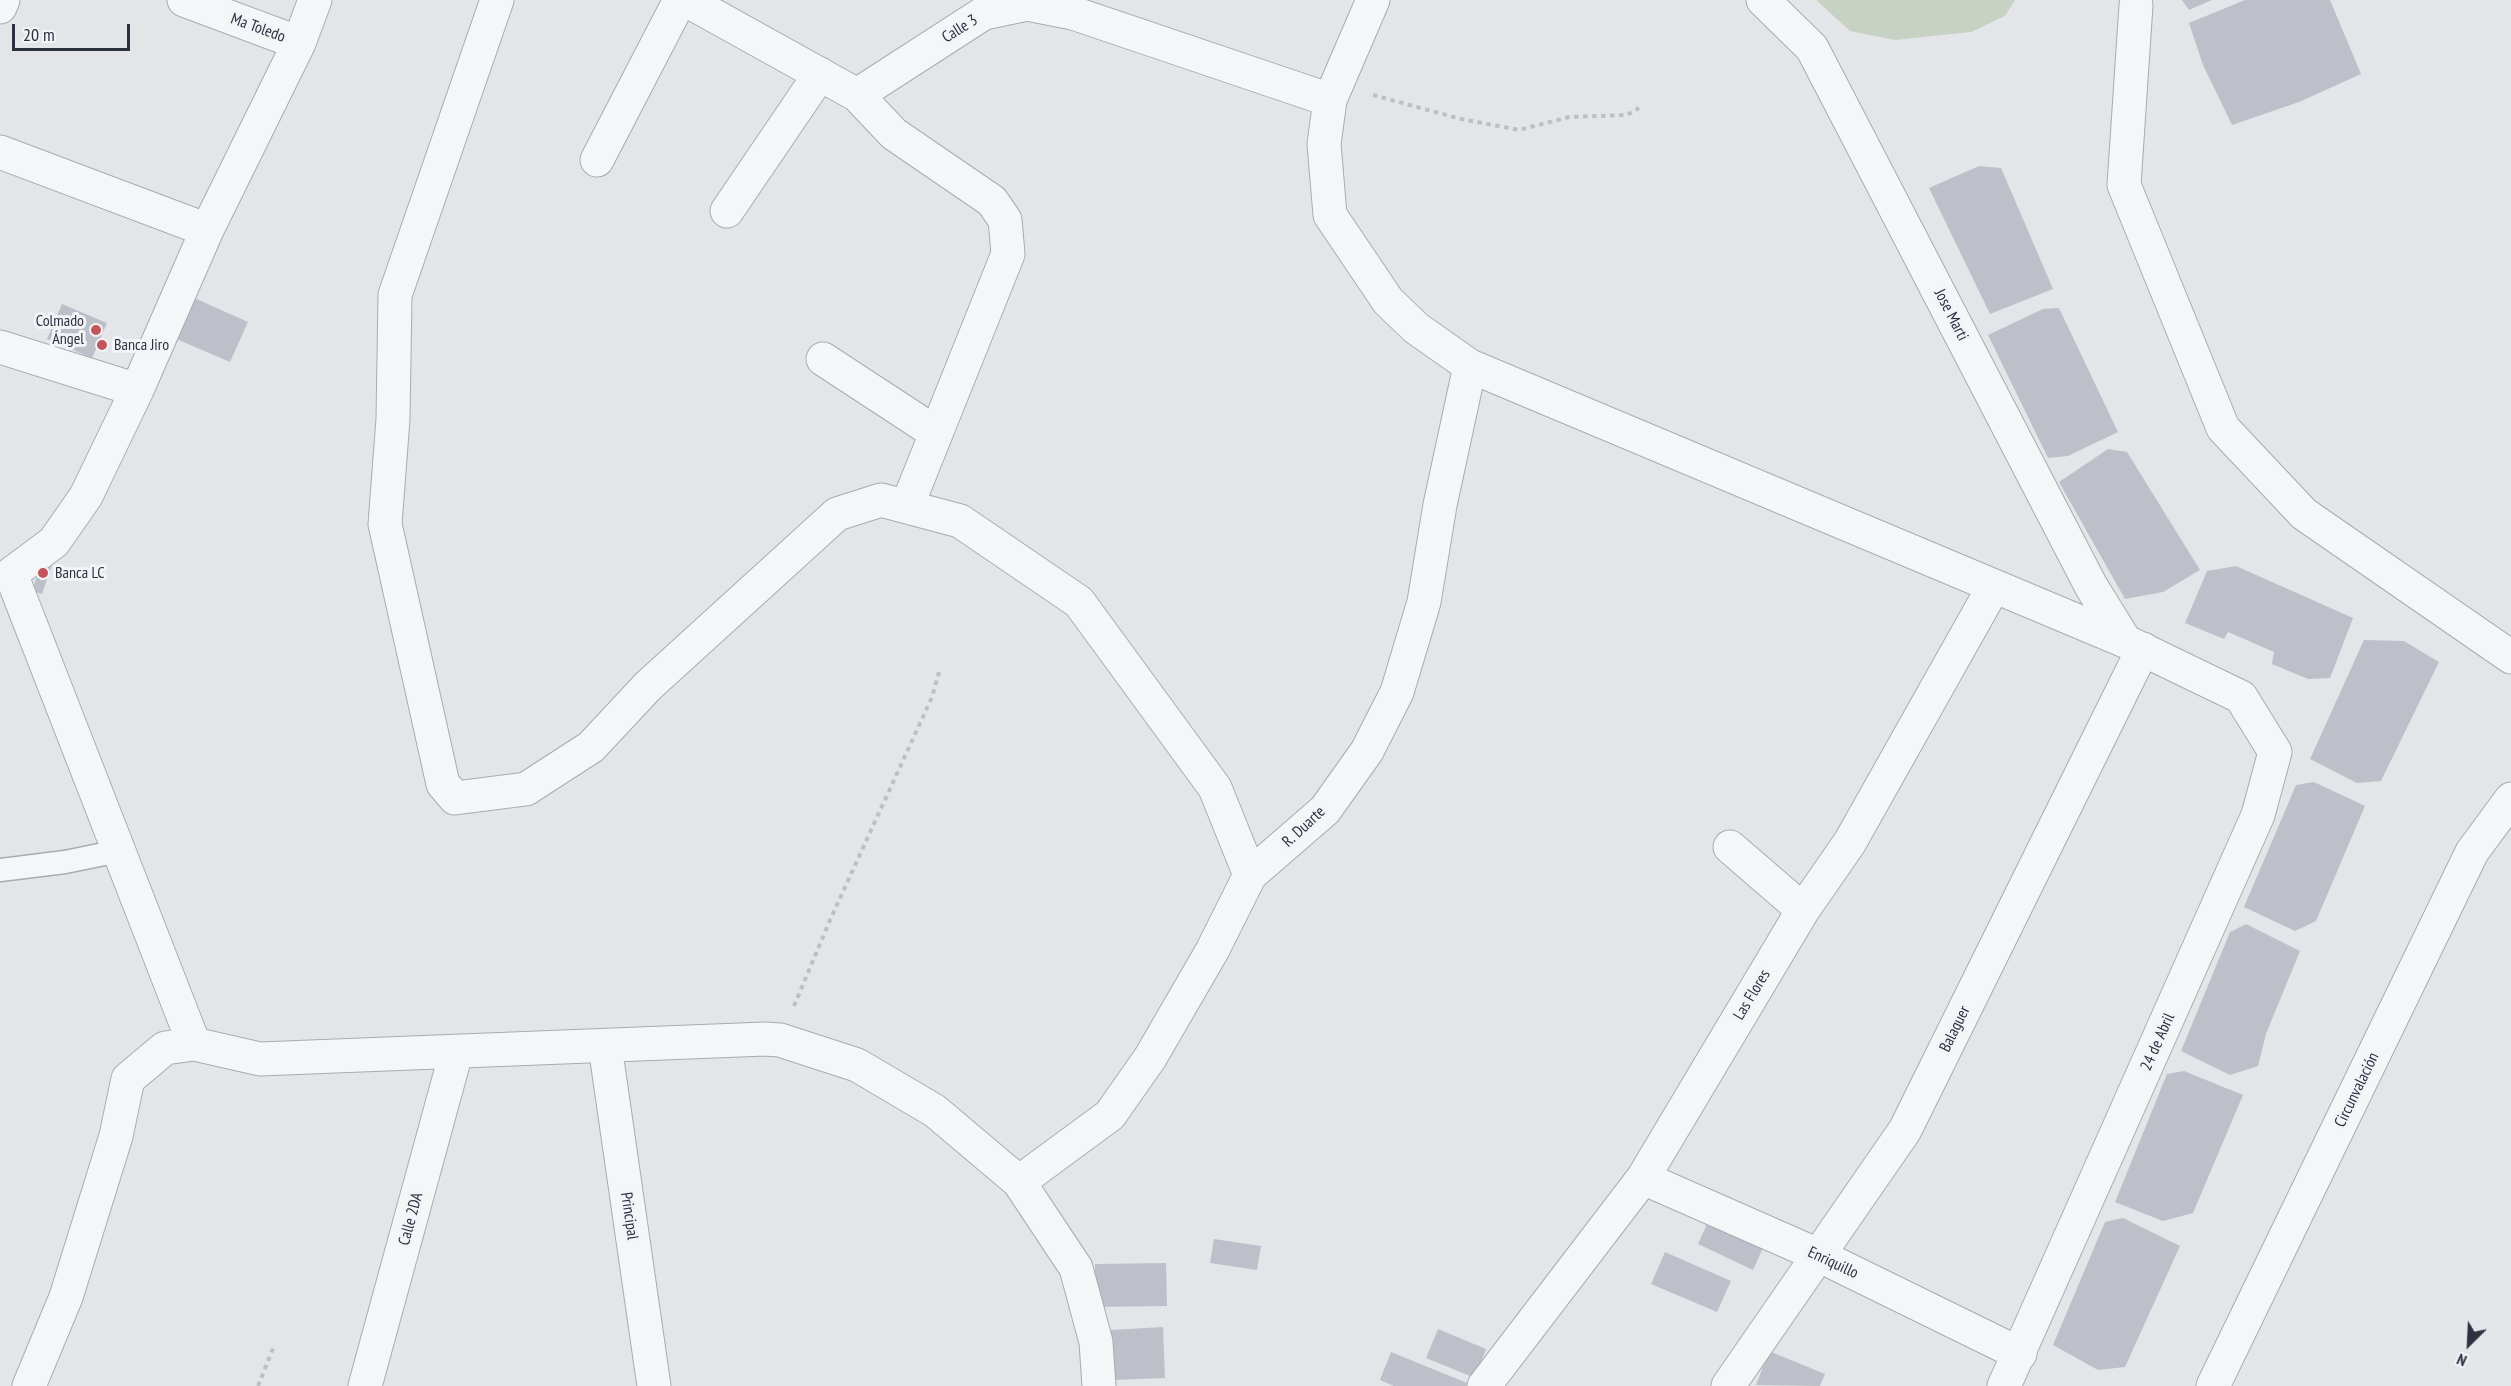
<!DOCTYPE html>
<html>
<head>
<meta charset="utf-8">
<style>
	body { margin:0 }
	#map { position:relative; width:2511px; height:1386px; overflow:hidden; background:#e3e5e9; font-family:"PT Sans Narrow",sans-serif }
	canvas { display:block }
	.north { position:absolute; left:2439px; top:1314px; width:60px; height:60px; -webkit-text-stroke:4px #f2f4f7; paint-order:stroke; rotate:204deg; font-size:16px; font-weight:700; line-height:24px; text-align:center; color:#2c3140 }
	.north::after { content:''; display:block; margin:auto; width:21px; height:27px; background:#2c3140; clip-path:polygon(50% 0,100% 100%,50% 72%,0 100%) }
	.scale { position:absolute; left:12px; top:24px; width:118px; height:27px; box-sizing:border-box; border:3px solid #2c3140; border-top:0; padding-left:8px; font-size:18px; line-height:21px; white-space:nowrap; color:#2c3140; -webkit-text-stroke:4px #f2f4f7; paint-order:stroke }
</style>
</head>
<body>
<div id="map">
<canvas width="2511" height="1386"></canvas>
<div class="north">N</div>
<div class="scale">20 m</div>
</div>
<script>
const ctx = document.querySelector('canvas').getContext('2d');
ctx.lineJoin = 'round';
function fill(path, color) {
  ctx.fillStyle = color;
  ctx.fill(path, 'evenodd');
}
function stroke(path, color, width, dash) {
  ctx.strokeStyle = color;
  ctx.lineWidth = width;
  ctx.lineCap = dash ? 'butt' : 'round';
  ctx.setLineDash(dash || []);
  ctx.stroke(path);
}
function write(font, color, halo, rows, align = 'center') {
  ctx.font = font + ' "PT Sans Narrow",sans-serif';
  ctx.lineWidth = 6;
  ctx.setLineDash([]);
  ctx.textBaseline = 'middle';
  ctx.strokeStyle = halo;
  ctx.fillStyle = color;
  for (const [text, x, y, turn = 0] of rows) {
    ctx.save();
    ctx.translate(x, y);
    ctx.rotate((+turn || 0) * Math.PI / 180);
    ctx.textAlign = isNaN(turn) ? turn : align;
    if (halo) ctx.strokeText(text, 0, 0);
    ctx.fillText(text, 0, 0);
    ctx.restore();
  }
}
fill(new Path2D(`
	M1816,0H2015L2005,16L1971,32L1895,40L1850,31Z`), '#c7d2c4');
fill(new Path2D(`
	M2182,0H2212L2189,10Z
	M2245,0H2330L2361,74L2299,102L2232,125L2203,65L2189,23Z
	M1979,166L2001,168L2053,289L1990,314L1929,188Z
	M192,297L248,322L230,362L174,338Z
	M62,304L107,323L100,339L108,342L104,351L97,347L92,358L47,339Z
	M2059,308L2118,432L2068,456L2048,458L1988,335L2043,309Z
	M2108,449L2127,452L2200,570L2163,592L2125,599L2059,482Z
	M45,552L55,556L42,594L32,591Z
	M2236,566L2353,618L2330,678L2308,679L2272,664L2274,652L2228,632L2224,639L2185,623L2207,571Z
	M2364,640L2404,641L2439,662L2381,781L2357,783L2310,759Z
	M2314,782L2365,806L2316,921L2295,931L2244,907L2296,785Z
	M2246,924L2300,951L2266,1034L2258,1066L2230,1075L2181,1051L2230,932Z
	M2184,1071L2243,1095L2193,1213L2163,1221L2115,1202L2167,1074Z
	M1711,1215L1766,1241L1753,1270L1698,1244Z
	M2123,1218L2180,1246L2125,1367L2098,1370L2053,1345L2105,1222Z
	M1214,1239L1261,1246L1257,1270L1210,1263Z
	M1665,1252L1731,1281L1717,1312L1651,1284Z
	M1166,1263L1167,1306L1095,1307V1264Z
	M1163,1327L1165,1378L1113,1380L1111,1330Z
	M1438,1329L1486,1349L1475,1378L1426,1358Z
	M1769,1351L1825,1374L1820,1386L1756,1385Z
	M1391,1352L1467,1383L1466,1386H1394L1380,1380Z`), '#bdc0c9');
const service = new Path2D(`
	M0,870L65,862L119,851`);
const minor = new Path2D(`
	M184,0L299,43
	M497,0L395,295L393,419L385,524L443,784L455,798L526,789L591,747L648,686L837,514L881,500L960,521L1079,602L1215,788L1250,875
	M686,0L857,95L984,13L1027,4L1073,13L1330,100
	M1373,0L1330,100L1324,144L1330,215L1388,301L1416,328L1470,366L2125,641L2241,697L2275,752L2258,815L2004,1386
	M1763,0L1812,48L2091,586L2125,641
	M2136,5L2124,185L2223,428L2304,514L2511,657
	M0,7L3,0
	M857,95L894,134L992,201L1005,220L1008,254L907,506
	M0,152L207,230
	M597,160L680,0
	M727,211L820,74
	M0,347L137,390
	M823,359L936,433
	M11,574L54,542L86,496L137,390L207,230L299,43L315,0
	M11,574L194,1044
	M1730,847L1803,910
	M605,1046L654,1386
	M1643,1178L1818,1255L2020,1354
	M1019,1182L1110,1115L1150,1058L1212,951L1250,875L1325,810L1367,751L1397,692L1424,602L1440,505L1470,366
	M29,1386L66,1297L116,1136L128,1079L165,1048L194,1044L260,1059L765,1039L780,1040L857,1065L935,1111L1019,1182L1076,1268L1096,1342L1099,1386
	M365,1386L456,1053
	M1484,1386L1643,1178L1803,910L1850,842L1994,586
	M1728,1386L1905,1130L2143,649
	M2213,1386L2472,852L2511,799`);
stroke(service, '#a8abb3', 25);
stroke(minor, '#a8abb3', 35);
stroke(new Path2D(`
	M1373,95L1461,119L1519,130L1569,117L1627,115L1639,108
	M794,1006L830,920L932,697L939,672
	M258,1386L274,1346`), '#bdbfc4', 4, [4.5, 4.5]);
stroke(service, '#f5f6f8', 22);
stroke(minor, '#f5f6f8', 33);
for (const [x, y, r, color] of [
	[96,330,6,"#c2545b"],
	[102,345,6,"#c2545b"],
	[43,573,6,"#c2545b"]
]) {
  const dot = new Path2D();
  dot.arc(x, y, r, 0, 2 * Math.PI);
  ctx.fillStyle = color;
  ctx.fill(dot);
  stroke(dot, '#f2f4f7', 2);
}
write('16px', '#2c3140', '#f2f4f7', [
	["Ma Toledo",258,28,20],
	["Calle 3",960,29,-32],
	["Jose Marti",1951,315,63],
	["R. Duarte",1304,827,-43],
	["Las Flores",1752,995,-59],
	["Balaguer",1955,1029,-64],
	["24 de Abril",2158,1042,-66],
	["Circunvalación",2357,1090,-64],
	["Principal",629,1216,82],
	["Calle 2DA",411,1219,-75],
	["Enriquillo",1833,1263,25]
]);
write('16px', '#2c3140', '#f2f4f7', [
	["Colmado",84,321,"right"],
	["Ángel",84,339,"right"],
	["Banca Jiro",114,345],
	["Banca LC",55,573]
], 'left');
</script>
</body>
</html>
